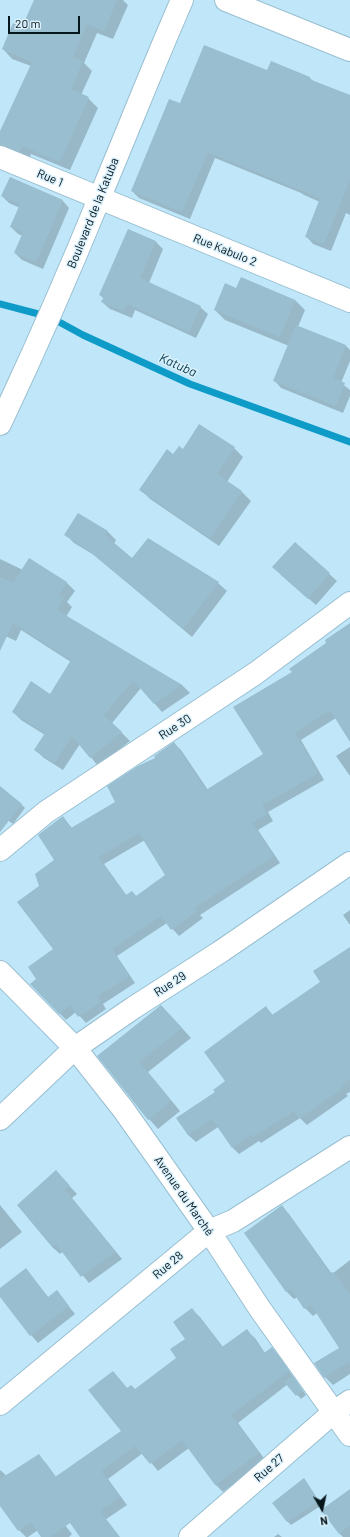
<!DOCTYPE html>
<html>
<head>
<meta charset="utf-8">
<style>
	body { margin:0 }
	#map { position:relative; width:350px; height:1537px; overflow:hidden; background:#bfe7f9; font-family:Barlow,sans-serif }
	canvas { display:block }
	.north { position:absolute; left:302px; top:1489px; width:40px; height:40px; -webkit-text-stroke:3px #daf1fc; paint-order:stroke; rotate:171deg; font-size:11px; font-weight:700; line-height:16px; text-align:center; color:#07161c }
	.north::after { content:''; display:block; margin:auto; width:14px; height:18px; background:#07161c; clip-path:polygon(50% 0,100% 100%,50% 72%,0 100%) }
	.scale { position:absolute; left:8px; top:16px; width:72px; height:18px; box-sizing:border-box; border:2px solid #07161c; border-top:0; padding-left:5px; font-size:12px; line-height:14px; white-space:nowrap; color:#07161c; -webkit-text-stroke:3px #daf1fc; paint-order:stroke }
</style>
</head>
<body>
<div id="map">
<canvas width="350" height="1537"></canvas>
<div class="north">N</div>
<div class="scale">20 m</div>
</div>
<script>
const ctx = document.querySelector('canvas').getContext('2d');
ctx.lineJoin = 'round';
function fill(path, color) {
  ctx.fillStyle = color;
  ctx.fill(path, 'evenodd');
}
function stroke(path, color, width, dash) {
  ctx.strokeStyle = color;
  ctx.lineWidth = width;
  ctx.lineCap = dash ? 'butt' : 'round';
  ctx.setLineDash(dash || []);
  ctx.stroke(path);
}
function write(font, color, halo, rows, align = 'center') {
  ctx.font = font + ' Barlow,sans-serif';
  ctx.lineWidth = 3;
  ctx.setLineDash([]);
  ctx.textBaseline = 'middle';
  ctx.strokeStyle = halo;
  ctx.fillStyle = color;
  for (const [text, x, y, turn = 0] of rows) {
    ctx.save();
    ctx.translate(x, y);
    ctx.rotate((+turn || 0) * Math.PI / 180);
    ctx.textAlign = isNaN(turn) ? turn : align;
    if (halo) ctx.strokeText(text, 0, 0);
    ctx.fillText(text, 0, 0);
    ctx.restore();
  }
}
fill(new Path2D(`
	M35,0H123L128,5L113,39L97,33L84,63L92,71L81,95L88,98L98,108L70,170L31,154L29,160L0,150V134L31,66L12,59L3,49L23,28Z
	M272,62L310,78L314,82L350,96V215L346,213L331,251L313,244L306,236L320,202L304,195L301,193L215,158L190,219L139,198L132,191L180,104L268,71Z
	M10,179L63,201L69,208L43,269L22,260L15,253L23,236L18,234L11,227L20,208L9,203L2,196Z
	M128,230L156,242L163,249L149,283L200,307L208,314L196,338L135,310L132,318L110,309L102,302L104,299L100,295Z
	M241,278L295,300L305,310L298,327L346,346L350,350V361L341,383L350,390V396L343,413L281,388L274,380L289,346L225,320L215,310L237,289Z
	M234,448L243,457L227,482L242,492L251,501L219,546L150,499L141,490L173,455L183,450Z
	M78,514L108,532L116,540L114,544L133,559L149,539L218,583L227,591L192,637L94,555L74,543L66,535Z
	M295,543L337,581L316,605L281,575Z
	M0,559L23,570L30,559L67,583L75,591L67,602L72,607L66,617L182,685L190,693L162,712L141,688L112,723L130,741L98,766L80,744L63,770L44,758L35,750L45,735L21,720L13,712L50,695L71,662L21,630L16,641L1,634L0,637Z
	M350,624V740L336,718L301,740L324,780L268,812L273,821L258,830L280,863L200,915L203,918L179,936L167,923L117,956L135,983L103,1004L106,1009L86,1023L76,1012L66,1020L31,984L38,979L54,949L41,886L55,860L63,817L72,828L117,803L156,758L174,743L181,750L208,790L264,754L293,672ZM145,840L167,875L137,897L132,892L127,896L104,864Z
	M350,747V776L336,756Z
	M0,802L21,804L25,808L13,824L0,814Z
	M350,910V925L343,915Z
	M350,948V1092L346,1094L348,1096L307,1125L300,1118L261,1143L259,1141L239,1154L232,1147L218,1127L196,1142L188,1135L177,1119L216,1092L227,1081L266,1008L273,1015L321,982Z
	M170,1015L191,1038L148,1072L180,1111L158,1129L149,1119L99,1056Z
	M63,1179L77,1194L72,1198L122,1259L89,1283L63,1251L60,1254L52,1247Z
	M0,1205L22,1232L0,1249Z
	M282,1207L289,1214L332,1274L350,1260V1374L333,1385L325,1377L340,1348L317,1313L313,1316L305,1308L298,1297L294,1299L287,1292L245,1233Z
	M26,1270L49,1298L57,1292L75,1314L38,1343L31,1335L0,1296V1290Z
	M192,1310L200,1317L223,1347L247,1331L255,1338L265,1353L272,1348L279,1356L306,1395L301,1399L288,1384L238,1423L266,1461L223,1492L216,1485L189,1448L158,1471L143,1453L108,1479L127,1505L102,1522L57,1515L72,1534L69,1537H43L38,1530L28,1537H26L19,1530L0,1504V1470L7,1476L39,1456L46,1463L56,1477L122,1431L113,1372L128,1389L135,1390L177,1358L187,1339Z
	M304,1480L322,1505L291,1525L287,1521Z
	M350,1490V1537H343L339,1533Z
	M278,1534L282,1537H274Z`), '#0003');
stroke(new Path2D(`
	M0,304L50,317L83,335L190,384L350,442`), '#0e9bc7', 7);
fill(new Path2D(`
	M34,0H117L104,31L87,24L73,57L83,61L71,89L89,97L60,162L22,146L20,152L0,145V131L32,62L2,49L13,23L22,27Z
	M204,45L267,70L271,61L310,77L309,79L350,95V179L324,244L305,237L320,198L208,152L182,212L131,191L169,99L180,103Z
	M10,177L63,200L36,262L14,253L23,232L10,227L20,204L1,196Z
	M128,229L156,241L140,278L201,306L189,332L127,304L124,311L101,302L104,297L99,295Z
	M241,277L295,300L280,337L214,310L225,283L236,288Z
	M296,325L346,345L333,378L345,383L336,406L273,381Z
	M199,424L235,447L217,474L242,491L210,538L139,490L167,449L173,454L179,446L183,449Z
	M78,513L108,531L105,535L132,558L148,538L219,582L183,629L84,547L64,535Z
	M295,542L330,573L308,599L272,567Z
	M29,558L67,582L59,595L64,598L57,610L182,685L154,704L133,680L104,715L122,732L90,758L72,736L54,763L34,750L45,733L12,712L31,681L50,694L71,660L13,623L0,651V577L13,583Z
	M350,623V742L330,710L295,733L318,773L262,805L267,814L252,823L274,856L194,908L197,911L171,930L161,916L112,949L129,976L97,997L101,1002L78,1017L70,1005L59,1014L30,984L36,979L28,967L53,949L17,902L39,886L35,874L54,860L38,835L63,816L71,828L115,802L107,786L138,766L155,758L154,756L174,742L206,790L263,754L233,707L292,672L289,669L326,643L325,640ZM139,833L165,875L136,896L132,891L126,895L98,857Z
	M0,786L22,804L0,832Z
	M350,947V1079L340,1087L341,1089L299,1119L294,1111L253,1137L252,1134L232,1148L212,1119L188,1135L176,1118L215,1092L213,1090L225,1081L204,1052L266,1006L272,1015L320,982L313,971Z
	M161,1005L182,1028L139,1062L171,1101L148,1120L97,1056Z
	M56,1170L70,1186L65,1190L115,1252L81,1277L56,1244L52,1247L17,1205Z
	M282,1205L330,1273L333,1272L350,1294V1365L348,1362L324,1378L314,1363L339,1348L311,1305L304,1309L291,1289L286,1292L244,1233Z
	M26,1268L48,1297L57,1290L69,1306L30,1336L0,1297V1288Z
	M192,1308L222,1347L247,1329L264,1353L272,1347L289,1371L231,1415L259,1453L215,1485L182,1440L150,1464L135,1446L101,1471L120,1497L100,1511L120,1537H80L70,1523L50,1537H41L31,1522L18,1531L0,1506V1479L39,1454L55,1477L121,1431L88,1390L113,1371L127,1388L131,1385L135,1389L176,1358L170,1349L185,1339L173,1322Z
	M293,1376L303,1391L296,1396L284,1382Z
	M304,1478L319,1501L287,1522L272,1503Z
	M350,1489V1525L339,1534L321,1510Z`), '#98becf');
const minor = new Path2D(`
	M226,0L350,50
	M0,157L350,301
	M0,424C35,350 68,275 99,199C127,133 153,66 182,0
	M0,850L46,812L256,673L350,603
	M0,972L75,1048L123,1109L209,1231L260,1309L350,1435
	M0,1119L75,1048L133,1008L220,952L350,863
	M0,1404L209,1231L233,1221L350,1147
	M190,1537L334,1412L350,1401`);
stroke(minor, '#99bfd1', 24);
stroke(minor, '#fff', 22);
write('12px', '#07161c', '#daf1fc', [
	["Rue 1",50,178,23],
	["Boulevard de la Katuba",93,213,-68],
	["Rue Kabulo 2",225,250,22],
	["Rue 30",175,727,-33],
	["Rue 29",170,984,-33],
	["Avenue du Marché",184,1196,55],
	["Rue 28",168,1265,-40],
	["Rue 27",269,1468,-41]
]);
write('italic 13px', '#053b4d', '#daf1fc', [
	["Katuba",178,365,24]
]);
</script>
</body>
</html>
